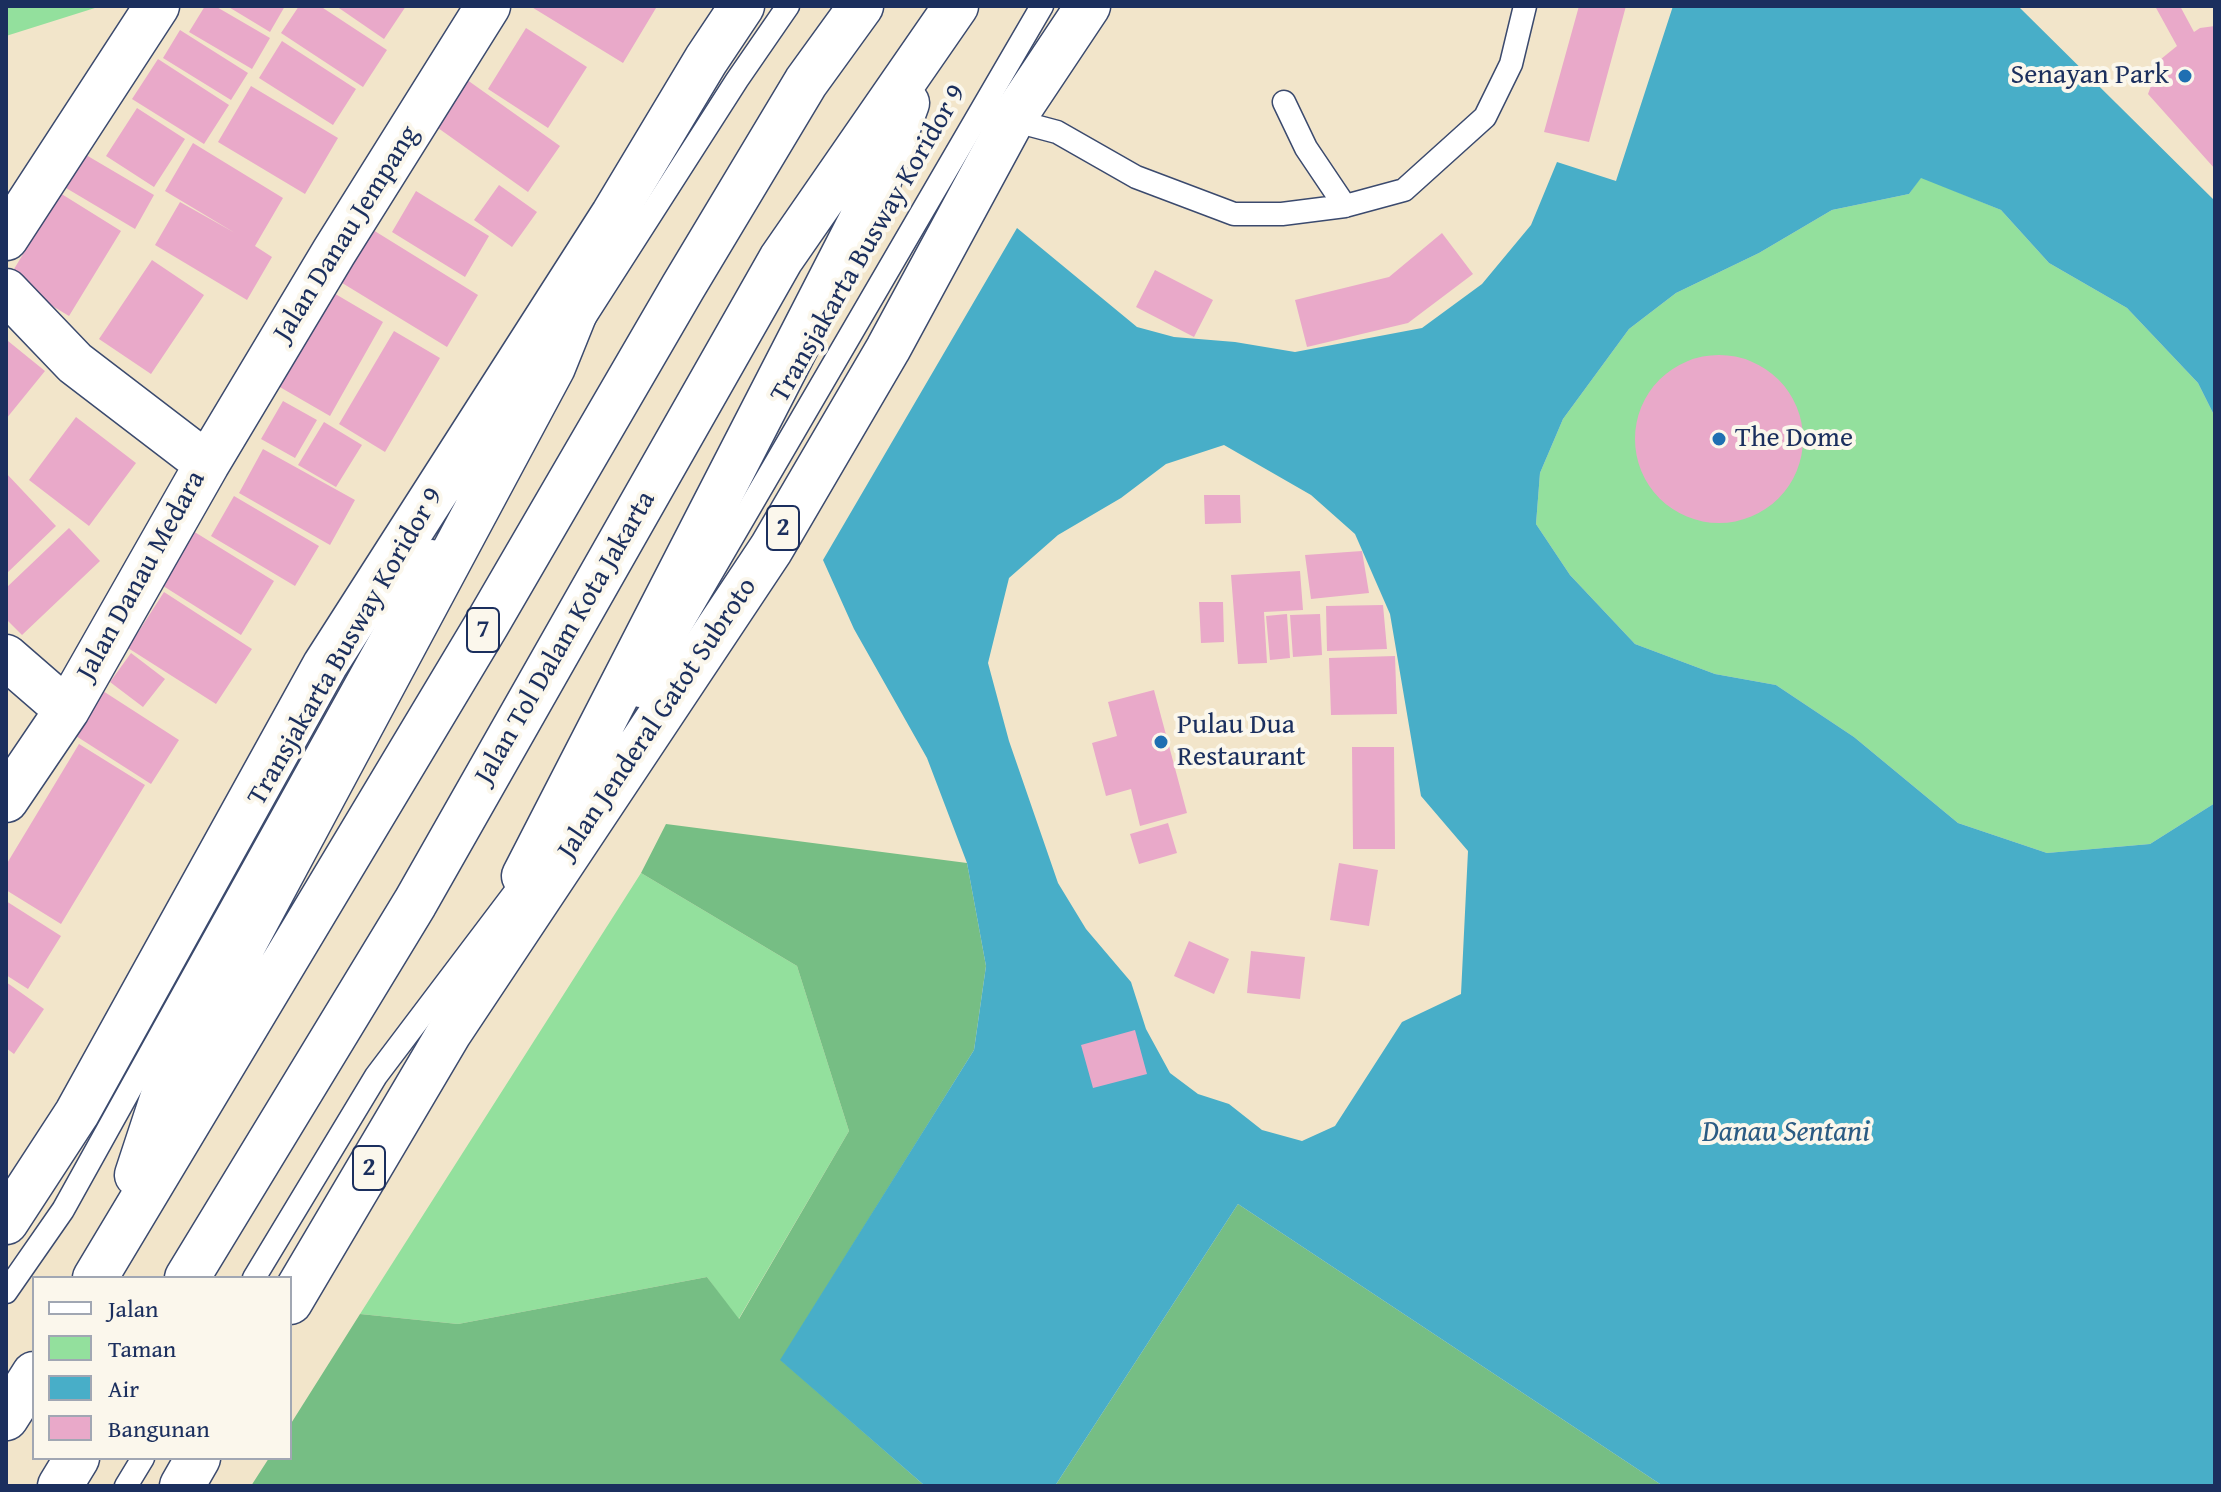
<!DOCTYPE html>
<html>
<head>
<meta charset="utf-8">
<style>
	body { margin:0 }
	#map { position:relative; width:2221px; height:1492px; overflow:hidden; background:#f2e5ca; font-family:"Gentium Book Plus",serif }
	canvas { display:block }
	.frame { position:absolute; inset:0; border:8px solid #1b2f5e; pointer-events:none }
	.legend { position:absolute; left:32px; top:1276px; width:260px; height:184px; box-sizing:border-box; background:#fbf7ec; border:2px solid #a1a7b3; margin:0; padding:10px 14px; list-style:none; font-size:24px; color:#1b2f5e }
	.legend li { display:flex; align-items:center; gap:16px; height:40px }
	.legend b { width:40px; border:2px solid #a1a7b3 }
</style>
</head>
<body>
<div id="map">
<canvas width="2221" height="1492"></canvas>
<div class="frame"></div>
<ul class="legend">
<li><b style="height:10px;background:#fff"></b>Jalan</li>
<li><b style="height:22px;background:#93e09d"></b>Taman</li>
<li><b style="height:22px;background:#48aec8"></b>Air</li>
<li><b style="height:22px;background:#e9a9c9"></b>Bangunan</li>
</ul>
</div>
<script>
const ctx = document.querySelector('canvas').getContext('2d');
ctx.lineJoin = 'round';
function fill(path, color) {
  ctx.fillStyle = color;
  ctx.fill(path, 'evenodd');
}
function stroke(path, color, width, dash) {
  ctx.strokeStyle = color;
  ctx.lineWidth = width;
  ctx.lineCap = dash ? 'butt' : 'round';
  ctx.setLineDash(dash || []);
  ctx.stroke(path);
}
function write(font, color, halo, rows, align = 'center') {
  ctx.font = font + ' "Gentium Book Plus",serif';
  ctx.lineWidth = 8;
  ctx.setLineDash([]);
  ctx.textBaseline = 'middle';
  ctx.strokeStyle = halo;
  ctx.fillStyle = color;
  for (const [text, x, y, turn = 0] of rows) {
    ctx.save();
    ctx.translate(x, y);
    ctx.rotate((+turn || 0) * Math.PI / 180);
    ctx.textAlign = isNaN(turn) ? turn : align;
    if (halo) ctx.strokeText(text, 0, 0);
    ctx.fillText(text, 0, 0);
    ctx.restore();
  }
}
fill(new Path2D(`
	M6,6H98V7L6,36Z
	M1921,177L2001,210L2049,263L2127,308L2198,383L2215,417V803L2150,844L2047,853L1958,823L1854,737L1776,685L1715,674L1635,644L1570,575L1536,524L1540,473L1563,419L1629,329L1676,293L1759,253L1832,210L1909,194Z
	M641,873L797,966L849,1131L738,1320L707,1277L458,1324L360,1314Z`), '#93e09d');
fill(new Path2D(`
	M666,824L967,863L986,966L974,1050L781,1360L925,1486H251L269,1458H290V1425L360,1314L458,1324L707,1277L739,1319L849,1131L797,966L641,873Z
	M1238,1204L1663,1486H1055Z`), '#76be84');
fill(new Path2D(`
	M1673,6H2018L2215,201V417L2198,383L2127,308L2049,263L2001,210L1921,178L1909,194L1832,210L1759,253L1676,293L1629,329L1563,419L1540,473L1536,524L1570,575L1635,644L1715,674L1776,685L1854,737L1958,823L2047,853L2150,844L2215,803V1486H1663L1238,1204L1055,1486H925L780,1360L974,1050L986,966L967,863L927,758L854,629L823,560L1017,228L1137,327L1174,337L1235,342L1295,352L1422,328L1482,284L1531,225L1557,162L1616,181ZM1224,445L1311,495L1355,534L1390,614L1421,796L1468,851L1461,994L1402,1022L1335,1126L1302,1141L1262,1130L1229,1104L1198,1094L1170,1073L1146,1029L1131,982L1086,929L1058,883L1009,741L988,663L1009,578L1058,535L1121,498L1166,464Z`), '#48aec8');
fill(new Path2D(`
	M205,6H215L270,38L252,69L189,32Z
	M227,6H285L270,32Z
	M299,6H320L387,50L363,87L281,33Z
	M336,6H406L384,39Z
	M530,6H653L656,8L623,63Z
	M1579,6H1626L1589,142L1544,132Z
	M2155,6H2180L2194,32L2200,28L2215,26V169L2148,94L2161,59L2177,46Z
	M526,28L587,67L548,128L488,89Z
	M180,30L248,73L231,100L163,58Z
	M282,41L356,89L333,125L259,78Z
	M158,59L229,105L204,144L132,99Z
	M456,72L560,146L528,192L424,118Z
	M251,86L338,138L305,194L218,142Z
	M137,108L185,139L154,187L106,156Z
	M193,143L283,198L255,246L272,257L247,300L155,245L180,202L235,233L165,191Z
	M81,152L154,195L135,229L61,185Z
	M499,185L537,212L512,247L474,220Z
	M416,191L489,236L465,277L392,232Z
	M60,193L121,231L69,316L8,279Z
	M365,225L478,295L447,347L334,278Z
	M1442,233L1473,274L1408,323L1307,347L1295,300L1389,277Z
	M152,260L204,295L151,374L99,339Z
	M1155,270L1213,300L1194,337L1136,307Z
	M332,292L383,322L330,416L278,386Z
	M394,331L440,358L385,452L339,424Z
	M8,341L45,371L6,419V343Z
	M1635 439a84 84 0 1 1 168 0a84 84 0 1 1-168 0Z
	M283,401L317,420L295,458L261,439Z
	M76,417L136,463L89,526L29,480Z
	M324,422L362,445L336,487L298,465Z
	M263,449L355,500L330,545L239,493Z
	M6,473L56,526L6,574Z
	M1204,495H1240L1241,523L1205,524Z
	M234,496L319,546L295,586L211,536Z
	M69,528L100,561L22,635L6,619V588Z
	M193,531L274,581L241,635L160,584Z
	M1362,551L1369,593L1311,599L1305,555Z
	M1300,571L1303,610L1264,612L1267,663L1238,664L1231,575Z
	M164,592L252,649L216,704L128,648Z
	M1199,602H1223L1224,642L1201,643Z
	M1383,605L1387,649L1327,651L1326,606Z
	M1287,614L1290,658L1270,660L1266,616Z
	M1320,614L1322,655L1293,657L1290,615Z
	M131,653L165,679L143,707L110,682Z
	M1395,656L1397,714L1331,715L1329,658Z
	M1154,690L1187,813L1140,826L1131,789L1106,796L1092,743L1117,736L1108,702Z
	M103,691L179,740L151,784L76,736Z
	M79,744L145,785L61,924L6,890V865Z
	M1352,747H1394L1395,849H1353Z
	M1168,823L1177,853L1139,864L1130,834Z
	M1339,863L1378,870L1369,926L1330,920Z
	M6,901L61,936L28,989L6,975Z
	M1189,941L1229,959L1214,994L1174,976Z
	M1251,951L1305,957L1300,999L1247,993Z
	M6,982L44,1009L14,1054L6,1048Z
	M1135,1030L1147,1074L1093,1088L1081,1045Z`), '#e9a9c9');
const lane = new Path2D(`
	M1284,102L1306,148L1345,206
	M1012,120L1057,132L1136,177L1234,214H1282L1345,206L1404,190L1485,117L1511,64L1525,6
	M580,325L737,80L788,6
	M640,696L1042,6
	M254,1278L376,1076L531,871
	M6,1292L63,1210L416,575L432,551
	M126,1486L143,1458`);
const street = new Path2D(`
	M6,238L157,6
	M6,291L75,363L207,464
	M6,657L67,710
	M6,800L67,710L207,464L334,252L488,6`);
const highway = new Path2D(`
	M524,876L873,197L907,103
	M137,1175L164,1093L553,367L576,310
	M6,1222L77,1113L325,665L613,215L706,60L742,6
	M95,1278L487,624L683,287L806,82L861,6
	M187,1278L415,903L781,259L956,6
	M290,1302L449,1033L771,549L888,349L1012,120L1088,6
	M6,1418L34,1374
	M60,1486L77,1458
	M182,1486L198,1458`);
stroke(lane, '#3b4a6e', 25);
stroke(street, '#3b4a6e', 47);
stroke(highway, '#3b4a6e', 47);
stroke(lane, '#fff', 22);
stroke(street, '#fff', 44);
stroke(highway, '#fff', 44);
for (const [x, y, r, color] of [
	[2185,76,8,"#1f6fb2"],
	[1719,439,8,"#1f6fb2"],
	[1161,742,8,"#1f6fb2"]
]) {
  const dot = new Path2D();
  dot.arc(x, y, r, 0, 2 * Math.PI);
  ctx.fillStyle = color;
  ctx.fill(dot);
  stroke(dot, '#fbf7ec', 3);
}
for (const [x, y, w] of [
	[783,528,32],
	[483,630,32],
	[369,1168,32]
]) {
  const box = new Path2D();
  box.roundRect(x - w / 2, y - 22, w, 44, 6);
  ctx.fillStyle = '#fbf7ec';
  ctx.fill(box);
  stroke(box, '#1b2f5e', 2);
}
write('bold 26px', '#1b2f5e', null, [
	["2",783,528],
	["7",483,630],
	["2",369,1168]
]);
write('28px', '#1b2f5e', '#fbf7ec', [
	["Senayan Park",2169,76,"right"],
	["The Dome",1735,439],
	["Pulau Dua",1177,726],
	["Restaurant",1177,758]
], 'left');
write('28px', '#1b2f5e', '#fbf7ec', [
	["Jalan Danau Jempang",347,234,-58],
	["Transjakarta Busway Koridor 9",869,244,-60],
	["Jalan Danau Medara",142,576,-61],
	["Jalan Tol Dalam Kota Jakarta",566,638,-60],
	["Transjakarta Busway Koridor 9",346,647,-60],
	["Jalan Jenderal Gatot Subroto",658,719,-56]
]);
write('italic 30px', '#2b5b83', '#fbf7ec', [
	["Danau Sentani",1786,1133]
]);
</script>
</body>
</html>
